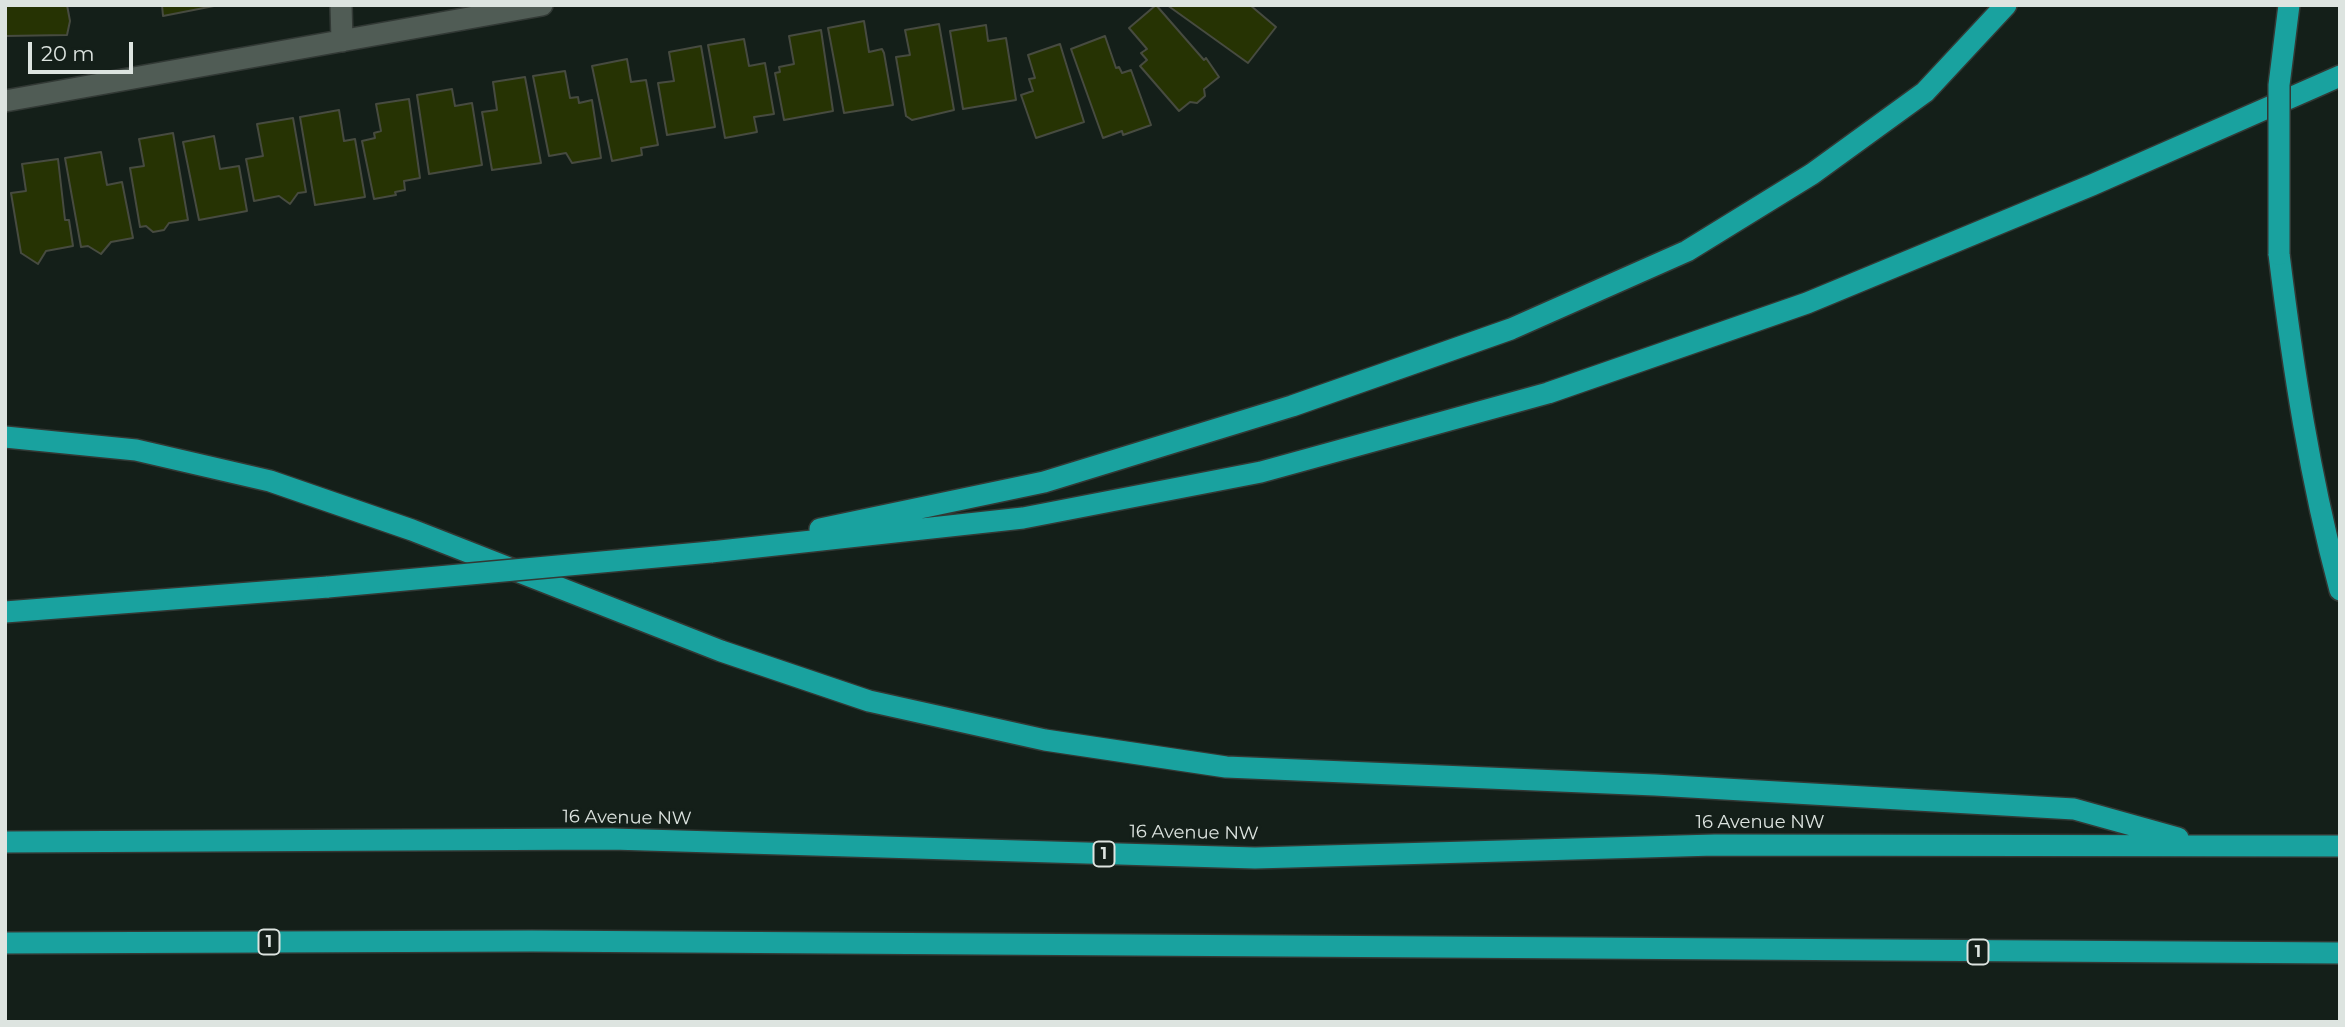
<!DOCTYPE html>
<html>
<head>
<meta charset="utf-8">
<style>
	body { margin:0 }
	#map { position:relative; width:2345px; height:1027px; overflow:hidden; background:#141f19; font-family:Montserrat,sans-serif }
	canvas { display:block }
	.frame { position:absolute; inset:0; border:7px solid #dde4e0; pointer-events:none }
	.scale { position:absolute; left:28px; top:42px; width:105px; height:32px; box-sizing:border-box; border:4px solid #dde4e0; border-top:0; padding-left:9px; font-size:21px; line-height:24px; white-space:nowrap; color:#dde4e0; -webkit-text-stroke:5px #141f19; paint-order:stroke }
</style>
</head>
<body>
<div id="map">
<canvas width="2345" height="1027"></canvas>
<div class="frame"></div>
<div class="scale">20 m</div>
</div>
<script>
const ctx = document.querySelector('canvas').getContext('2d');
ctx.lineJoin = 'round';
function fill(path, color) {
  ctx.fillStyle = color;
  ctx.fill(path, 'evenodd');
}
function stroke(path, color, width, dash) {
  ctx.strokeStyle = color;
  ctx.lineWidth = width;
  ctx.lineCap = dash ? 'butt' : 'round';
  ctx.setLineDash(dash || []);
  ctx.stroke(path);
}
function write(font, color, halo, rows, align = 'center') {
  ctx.font = font + ' Montserrat,sans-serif';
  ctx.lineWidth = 6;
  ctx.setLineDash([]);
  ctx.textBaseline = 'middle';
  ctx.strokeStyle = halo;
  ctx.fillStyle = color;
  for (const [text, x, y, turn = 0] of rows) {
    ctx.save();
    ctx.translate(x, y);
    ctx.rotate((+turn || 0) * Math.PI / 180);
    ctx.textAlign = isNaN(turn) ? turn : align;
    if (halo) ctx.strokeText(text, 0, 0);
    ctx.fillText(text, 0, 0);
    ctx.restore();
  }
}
const building = new Path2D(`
	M5,5H67L70,21L67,35L5,36Z
	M162,5H219L163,16Z
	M1156,5L1204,60L1206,58L1219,77L1204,89L1205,96L1197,103L1190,102L1179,111L1140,66L1147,60L1141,53L1147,49L1129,28Z
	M1167,5H1250L1276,27L1248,63Z
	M864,21L869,52L882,49L884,53L893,105L844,113L828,28Z
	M939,24L954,110L912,120L906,116L896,57L910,55L905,30Z
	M986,25L988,41L1006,38L1016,100L963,109L950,31Z
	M821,30L833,111L784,120L775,73L780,72L779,67L794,64L789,36Z
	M1105,36L1116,68L1119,67L1122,73L1131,70L1151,125L1123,135L1122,131L1103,138L1071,49Z
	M744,39L749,66L765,63L774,114L754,117L757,132L725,138L708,45Z
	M1060,44L1084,122L1036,138L1021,95L1033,91L1029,79L1035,78L1028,55Z
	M701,46L715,127L667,135L658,83L674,81L669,52Z
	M627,59L631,82L646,80L658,145L641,148L642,155L612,161L592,66Z
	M565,71L570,98L578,97L579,103L592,100L601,158L572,163L566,153L549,156L533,76Z
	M525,77L541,163L492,170L482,112L497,110L493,82Z
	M452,89L455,106L472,103L482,165L429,174L417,95Z
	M409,99L420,178L404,181L405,190L395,192L396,195L374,199L362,141L375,138L374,133L381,131L376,104Z
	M339,110L344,141L355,139L365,197L315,205L300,117Z
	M293,118L306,192L298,193L290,204L279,196L254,201L246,159L263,156L257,124Z
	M173,133L188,220L169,223L164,230L153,232L146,226L140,227L130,168L144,166L139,139Z
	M214,136L220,169L239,166L247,211L199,220L183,142Z
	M101,152L107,185L122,182L133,238L111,242L101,254L88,246L81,247L65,158Z
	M58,159L65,220H69L73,246L46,251L38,264L21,253L11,193L26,191L22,164Z`);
fill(building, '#263303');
stroke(building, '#474b40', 2);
const street = new Path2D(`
	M341,5L342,41
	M5,101L542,5`);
const highway = new Path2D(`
	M2279,254C2293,368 2310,479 2340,590
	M5,437L136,450L270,481L412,530L721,651L869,701L1045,740L1226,767L1655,785L2074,809L2178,838
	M820,529L1044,482L1292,406L1511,329L1687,251L1812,174L1925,92L2006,5
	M711,552L1023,518L1261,472L1548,393L1807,303L2092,185L2340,76
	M5,612L328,587
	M5,842L612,839L1255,858L1715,845L2340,846
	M5,943L532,941L2340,953`);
stroke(street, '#323935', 24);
stroke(highway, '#323935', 24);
stroke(street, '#505c55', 21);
stroke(highway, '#19a29f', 21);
const highwayBridge = new Path2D(`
	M2279,254V85L2289,5
	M328,587L711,552`);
stroke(highwayBridge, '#323935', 24, []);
stroke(highwayBridge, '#19a29f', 21);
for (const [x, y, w] of [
	[1104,854,21],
	[269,942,21],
	[1978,952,21]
]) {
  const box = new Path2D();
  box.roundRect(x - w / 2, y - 12.5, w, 25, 5);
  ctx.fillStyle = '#141f19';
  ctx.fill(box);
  stroke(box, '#dde4e0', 2);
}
write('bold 16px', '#dde4e0', null, [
	["1",1104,854],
	["1",269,942],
	["1",1978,952]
]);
write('18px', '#dde4e0', '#141f19', [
	["16 Avenue NW",627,818,1],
	["16 Avenue NW",1760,823],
	["16 Avenue NW",1194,833,1]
]);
</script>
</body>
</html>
